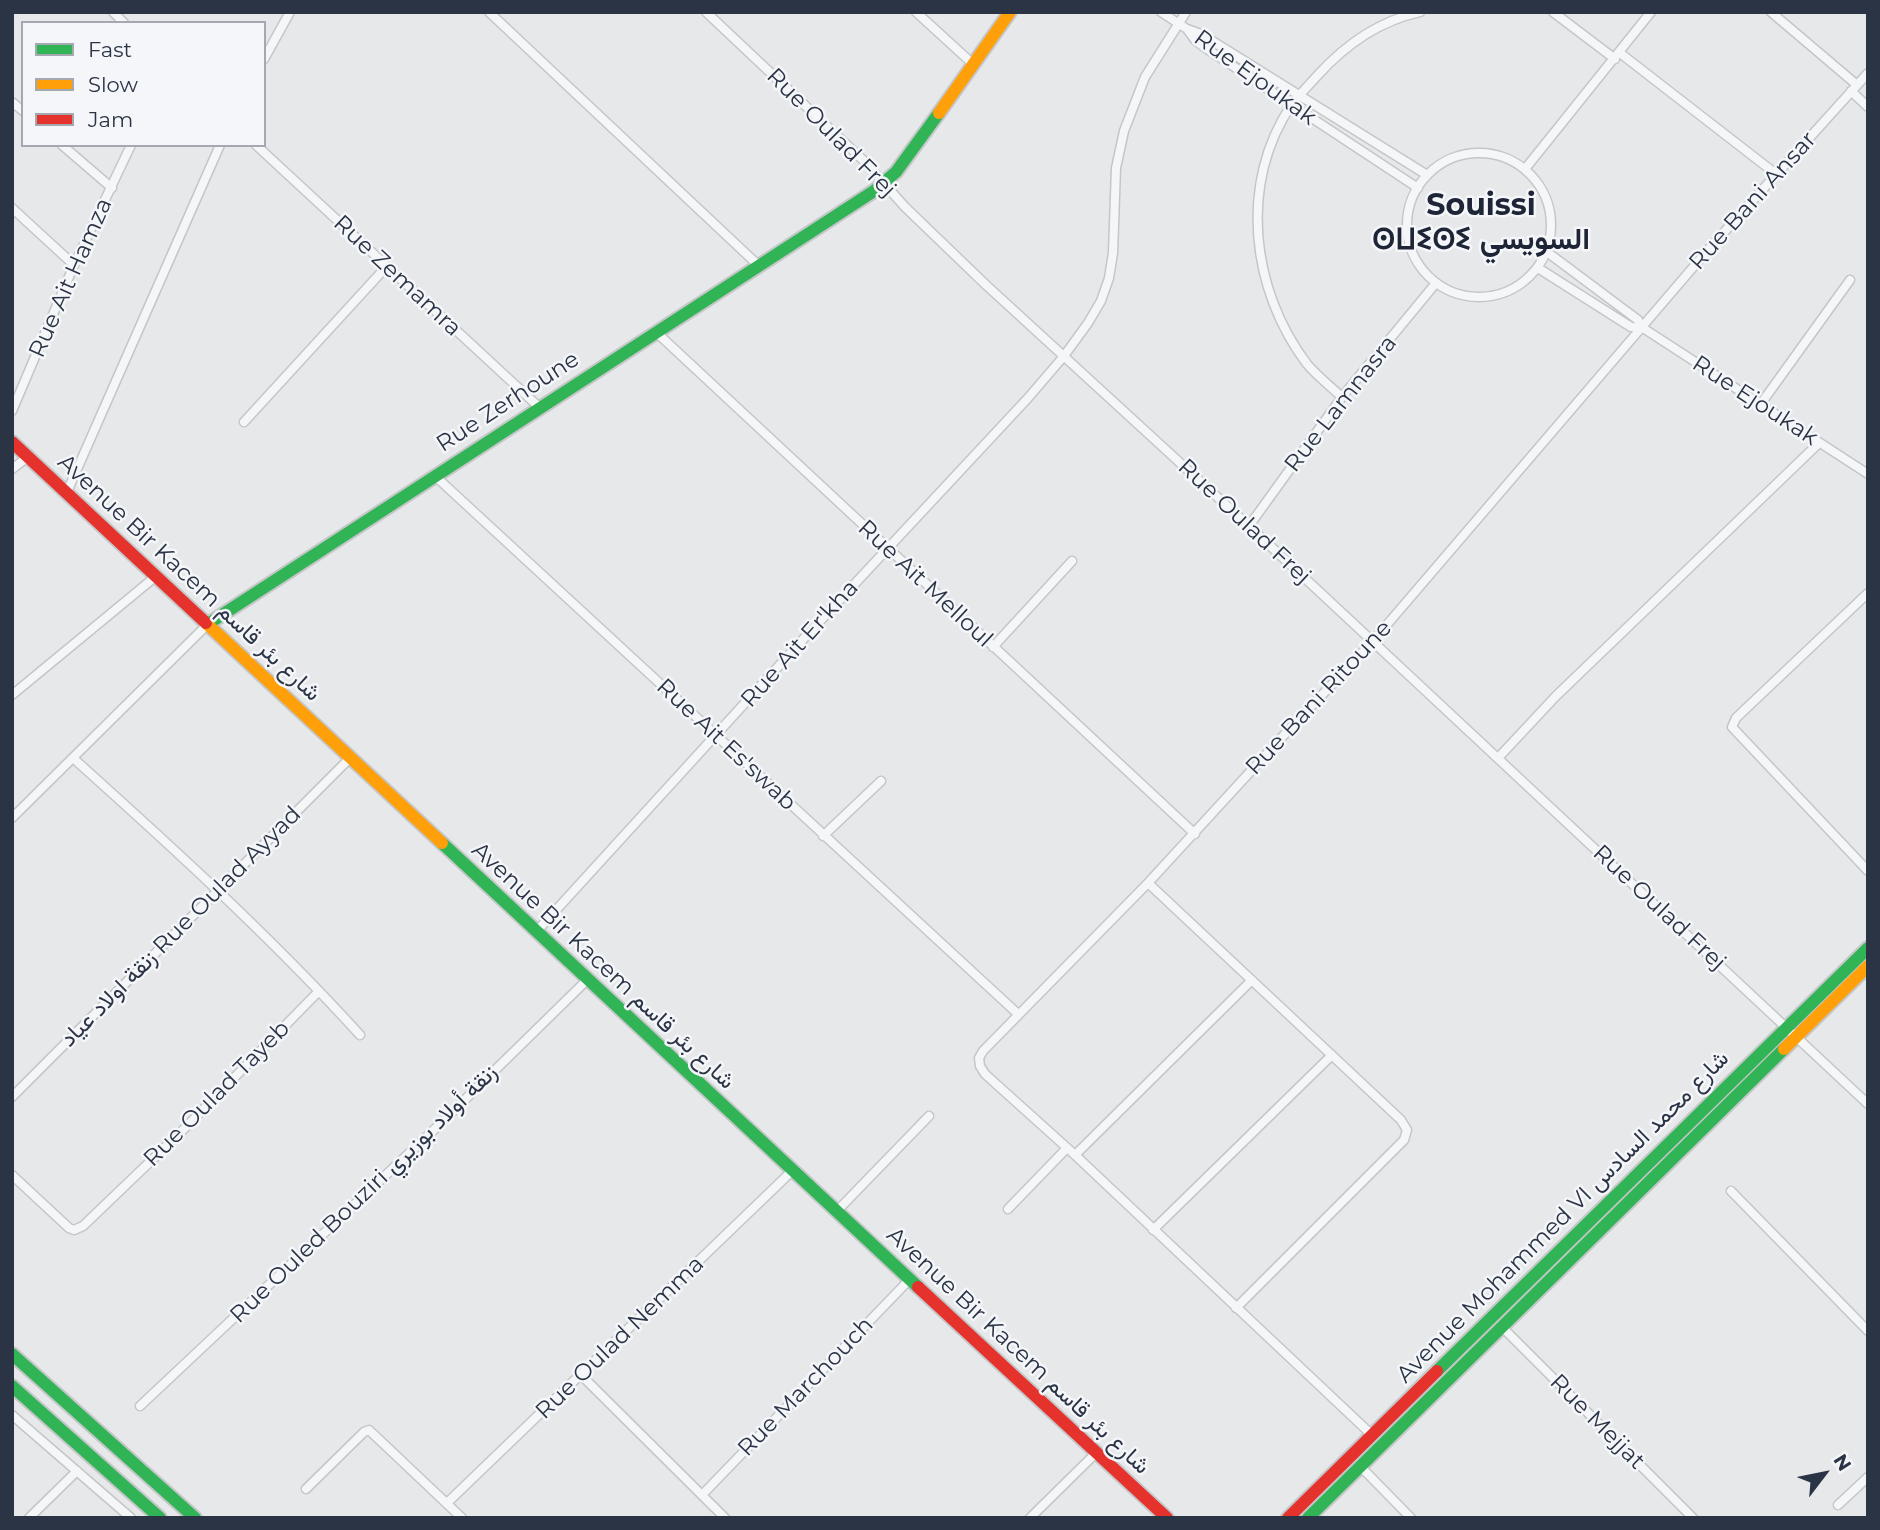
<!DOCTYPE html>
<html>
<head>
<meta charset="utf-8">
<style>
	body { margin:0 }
	#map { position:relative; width:1880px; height:1530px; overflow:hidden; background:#e6e8ea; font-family:Montserrat,sans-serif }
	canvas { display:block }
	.frame { position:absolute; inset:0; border:14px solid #2b3445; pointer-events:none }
	.legend { position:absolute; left:21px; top:21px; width:245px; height:126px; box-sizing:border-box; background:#f4f6f9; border:2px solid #a4a8b1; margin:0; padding:9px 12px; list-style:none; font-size:21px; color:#2b3445 }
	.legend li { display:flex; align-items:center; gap:14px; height:35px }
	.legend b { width:35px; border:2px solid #a4a8b1 }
	.north { position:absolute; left:1789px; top:1439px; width:70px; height:70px; -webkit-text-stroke:5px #f4f6f9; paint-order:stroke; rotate:58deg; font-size:19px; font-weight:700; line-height:28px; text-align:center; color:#2b3445 }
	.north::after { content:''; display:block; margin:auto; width:24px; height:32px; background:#2b3445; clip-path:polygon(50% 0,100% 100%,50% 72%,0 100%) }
</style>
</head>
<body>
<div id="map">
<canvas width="1880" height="1530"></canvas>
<div class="frame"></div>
<ul class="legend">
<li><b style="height:9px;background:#30b455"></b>Fast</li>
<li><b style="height:9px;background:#ff9f0a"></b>Slow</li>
<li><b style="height:9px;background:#e5322d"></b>Jam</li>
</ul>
<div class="north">N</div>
</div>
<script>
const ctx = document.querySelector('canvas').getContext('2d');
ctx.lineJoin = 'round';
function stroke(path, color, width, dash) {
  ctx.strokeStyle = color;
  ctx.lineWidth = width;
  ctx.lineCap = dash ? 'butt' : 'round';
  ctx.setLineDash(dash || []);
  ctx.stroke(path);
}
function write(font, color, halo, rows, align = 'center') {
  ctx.font = font + ' Montserrat,Vazirmatn,"Noto Sans Tifinagh",sans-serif';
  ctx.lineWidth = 5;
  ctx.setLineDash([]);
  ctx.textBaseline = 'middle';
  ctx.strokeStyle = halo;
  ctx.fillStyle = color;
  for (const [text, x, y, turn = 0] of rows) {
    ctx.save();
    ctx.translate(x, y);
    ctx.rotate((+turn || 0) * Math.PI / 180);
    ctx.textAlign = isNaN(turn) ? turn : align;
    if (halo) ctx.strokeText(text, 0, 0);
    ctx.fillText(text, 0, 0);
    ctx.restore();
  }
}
const street = new Path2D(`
	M113,12L124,23
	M489,12L758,265
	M706,12L864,161L905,207L985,284L1249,526L1868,1104
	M916,12L974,65
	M1161,12L1187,29L1201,34L1427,175
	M1553,12L1615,59
	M1771,12L1857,85
	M1187,29L1195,40L1204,47L1418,188
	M1620,53L1776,174
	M264,59L290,12
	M1851,91L1868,107
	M12,102L23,111
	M62,145L112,188
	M256,145L539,407
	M1407 225a72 72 0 1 1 144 0a72 72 0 1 1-144 0Z
	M1525,169L1651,12
	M12,208L74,265
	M1547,252L1638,320L1643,328L1868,474
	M1538,268L1631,327L1643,328
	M656,332L1195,834
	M1342,397C1330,386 1317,376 1307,364C1251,290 1238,183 1292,104C1300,94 1309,85 1317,76C1344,46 1379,21 1420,12
	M1760,405L1850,280
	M12,411L74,265L131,145
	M244,422L387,266
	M12,469L28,457
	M434,475L1018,1014
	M67,492L220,145
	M1249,526L1342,397L1436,283
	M1868,593L1736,718L1732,727L1868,871
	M993,647L1072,561
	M12,695L155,577
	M73,758C172,847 270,936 360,1035
	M1498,758L1556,696L1819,443
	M12,818L208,624
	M823,836L881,781
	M1148,883L1401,1120L1407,1130L1404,1140L1236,1308
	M536,932L807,635L1028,398L1064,356L1088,323L1101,301L1109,278L1113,253L1116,168L1124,131L1145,77L1186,12
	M12,1097L350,758
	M1075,1155L1252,980
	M12,1175L69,1228L74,1230L83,1226L179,1134L319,991
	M1731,1191L1868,1331
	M1008,1209L1067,1148
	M837,1211L929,1116
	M1153,1230L1332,1055
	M1502,1327L1693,1518
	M582,1376L725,1518
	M140,1406L438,1126L587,980
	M12,1415L131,1518
	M1372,1435L1075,1155L985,1074L980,1066L979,1058L983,1051L1148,883L1284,735L1373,641L1707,251L1868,73
	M1360,1466L1411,1518
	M306,1489L364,1432L369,1430L462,1518
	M702,1495L910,1279
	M447,1503L792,1171
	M1838,1505L1868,1477
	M29,1518L77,1471
	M1030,1518L1096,1453`);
const fast = new Path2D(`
	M208,624L874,191L896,172L939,113
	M442,843L918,1287
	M12,1354L195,1518
	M1437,1371L1868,948
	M12,1386L160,1518
	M1308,1518L1784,1049`);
const slow = new Path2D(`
	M939,113L1010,12
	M206,623L442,843
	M1784,1049L1868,966`);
const jam = new Path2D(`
	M12,442L206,623
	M918,1287L1167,1518
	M1288,1518L1437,1371`);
stroke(street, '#c4c6c8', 11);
stroke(fast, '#c4c6c8', 16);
stroke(slow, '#c4c6c8', 16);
stroke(jam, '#c4c6c8', 16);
stroke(street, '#f5f6f7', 8);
stroke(fast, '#30b455', 12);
stroke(slow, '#ff9f0a', 12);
stroke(jam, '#e5322d', 12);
write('23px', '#2b3445', '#f4f6f9', [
	["Rue Ejoukak",1255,78,36],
	["Rue Oulad Frej",831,133,45],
	["Rue Bani Ansar",1753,201,-48],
	["Rue Zemamra",397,276,43],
	["Rue Ait Hamza",71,278,-66],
	["Rue Ejoukak",1755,401,33],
	["Rue Zerhoune",508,402,-33],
	["Rue Lamnasra",1341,404,-52],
	["Rue Oulad Frej",1244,522,43],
	["Avenue Bir Kacem شارع بئر قاسم",189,578,43],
	["Rue Ait Melloul",925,584,43],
	["Rue Ait Er'kha",800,644,-48],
	["Rue Bani Ritoune",1319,698,-47],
	["Rue Ait Es'swab",726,745,43],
	["Rue Oulad Frej",1659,908,43],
	["زنقة اولاد عياد Rue Oulad Ayyad",181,927,-45],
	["Avenue Bir Kacem شارع بئر قاسم",603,966,43],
	["Rue Oulad Tayeb",217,1094,-45],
	["Rue Ouled Bouziri زنقة أولاد بوزيري",364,1194,-44],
	["Avenue Mohammed VI شارع محمد السادس",1563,1217,-45],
	["Rue Oulad Nemma",620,1338,-44],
	["Avenue Bir Kacem شارع بئر قاسم",1018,1351,43],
	["Rue Marchouch",806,1387,-46],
	["Rue Mejjat",1597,1422,45]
]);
write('bold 30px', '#1d2536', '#f4f6f9', [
	["Souissi",1481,206],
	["ⵙⵡⵉⵙⵉ السويسي",1481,240]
]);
</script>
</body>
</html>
